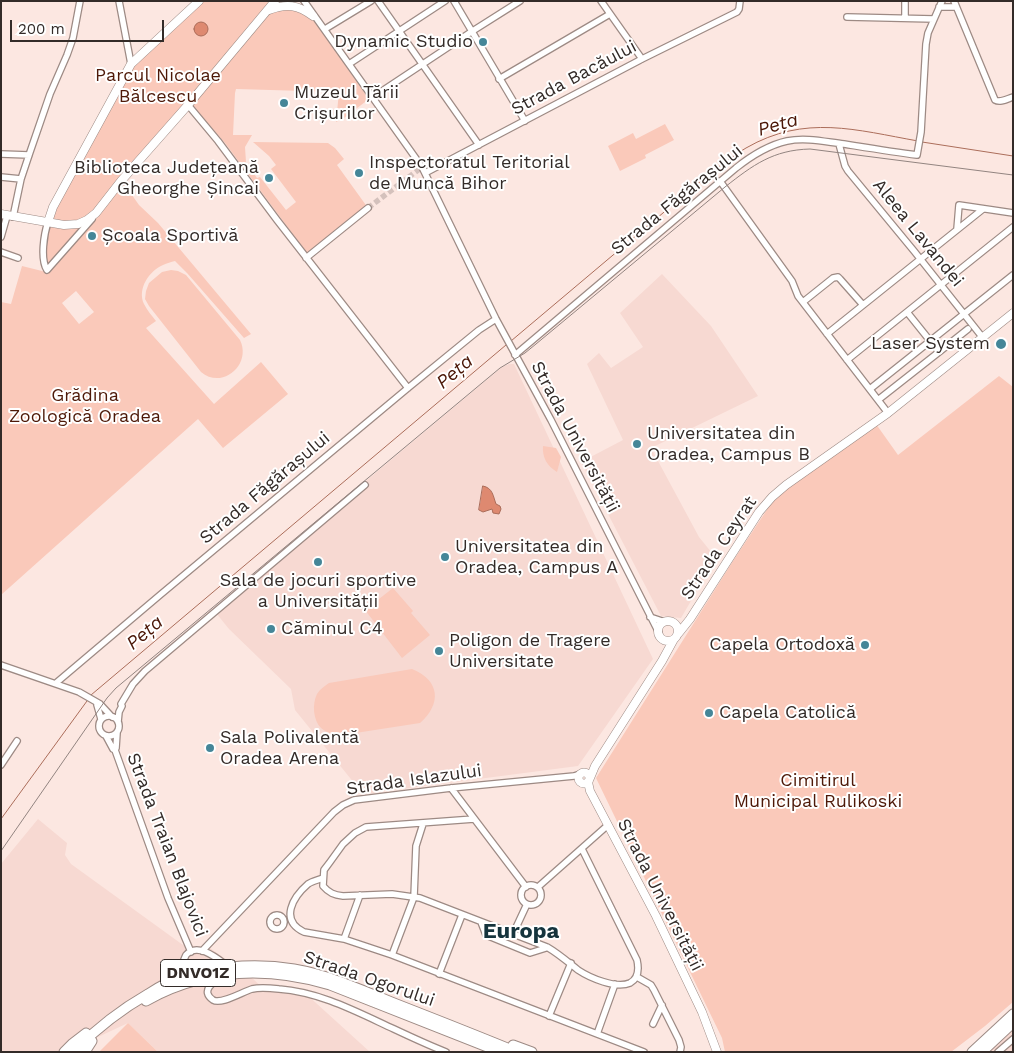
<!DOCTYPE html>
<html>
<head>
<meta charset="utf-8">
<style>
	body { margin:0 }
	#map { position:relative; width:1014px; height:1053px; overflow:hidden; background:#fce7e1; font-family:"Work Sans",sans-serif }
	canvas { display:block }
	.frame { position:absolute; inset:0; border:2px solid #332b28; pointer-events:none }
	.scale { position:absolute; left:10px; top:20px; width:154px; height:22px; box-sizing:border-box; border:2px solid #332b28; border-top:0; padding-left:6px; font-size:15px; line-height:18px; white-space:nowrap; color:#332b28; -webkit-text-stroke:4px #fff; paint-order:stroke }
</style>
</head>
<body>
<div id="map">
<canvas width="1014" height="1053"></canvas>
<div class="frame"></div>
<div class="scale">200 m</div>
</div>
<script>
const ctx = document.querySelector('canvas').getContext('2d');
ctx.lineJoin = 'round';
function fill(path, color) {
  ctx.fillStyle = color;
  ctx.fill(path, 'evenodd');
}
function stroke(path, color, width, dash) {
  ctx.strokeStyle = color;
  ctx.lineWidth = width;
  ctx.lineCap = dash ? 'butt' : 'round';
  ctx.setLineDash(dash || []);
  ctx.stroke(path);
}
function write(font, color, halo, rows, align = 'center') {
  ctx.font = font + ' "Work Sans",sans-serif';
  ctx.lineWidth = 4;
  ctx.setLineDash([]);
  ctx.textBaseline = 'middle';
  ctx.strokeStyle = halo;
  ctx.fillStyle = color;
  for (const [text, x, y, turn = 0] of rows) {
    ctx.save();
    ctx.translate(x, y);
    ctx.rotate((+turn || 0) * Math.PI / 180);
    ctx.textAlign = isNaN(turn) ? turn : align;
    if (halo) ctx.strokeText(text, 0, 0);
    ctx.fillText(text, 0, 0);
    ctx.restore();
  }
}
fill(new Path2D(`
	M662,274L711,326L758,396L651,448L699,537L716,558L681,618L661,616L581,462L623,440L587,364L599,353L611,368L643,347L620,313Z
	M509,364H514L653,659L578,766L363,794L295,710L291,689L229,629L216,613L364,490L361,485L502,367Z
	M38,819L67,843L65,855L71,864L183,945L210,948L251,977L266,991L305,993L370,1052H158L128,1023L66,1052H1V864Z
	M1013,1024V1052H982Z`), '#f7d9d2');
fill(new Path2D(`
	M199,1H275L268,9L283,4L313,19L369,99L344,118L336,122L339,92L236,89L235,93L233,135H252L245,147L246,162L257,178L260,177L286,210L296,202L271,169L276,165L269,156L253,142L328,143L335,148L344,159L337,165L368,208L309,256L225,143L192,105L122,181L139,205L158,223L251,334L244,338L187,273L175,261C171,262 167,263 163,265C149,271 137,289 144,304C147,310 152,316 156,321L146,328L214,404L261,362L288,394L223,448L198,419L1,595V302L11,304L22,266L50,273L47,270L44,233L53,207L131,64ZM76,291L94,312L79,324L62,303Z
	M665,124L674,140L645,155L646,158L620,171L608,146L633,133L636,139Z
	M171,270L178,271L186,275L240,340C252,365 222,390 201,372L149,306L145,299L146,291L149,283L162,272Z
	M999,376L1013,387V1002L985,1026L951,1052H725L722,1038L596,778L733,561L776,496L876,424L898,455Z
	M543,446L556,448L561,457L557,472C547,466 542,457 543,446Z
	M393,588L413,611L411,613L430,635L402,658L365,610Z
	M412,669C440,680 442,704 420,723L336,736C331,734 326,732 321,728C313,720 312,704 317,694C320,689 325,686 329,683Z
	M128,1023L158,1052H99Z`), '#fac9ba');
const water = new Path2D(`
	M194 29a7 7 0 1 1 14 0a7 7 0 1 1-14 0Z
	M483,486C493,488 493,496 496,504L500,506L501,509L499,514L493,513L492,509L483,512L479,510Z`);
fill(water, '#de8970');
stroke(water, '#ab6d5a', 1);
stroke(new Path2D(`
	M922,142L1013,156
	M511,341L714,170C725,163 735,154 746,148C805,114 856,130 918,141
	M91,695L506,345
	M1,819L87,701`), '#ab6d5a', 1);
stroke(new Path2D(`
	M368,208L422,167`), '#d4c1bc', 5.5, [5.5, 3]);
const minor = new Path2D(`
	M119,1L131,64
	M304,1L422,167L496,319L551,420L659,633
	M378,1L479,145
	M454,1L525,121
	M601,1L642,59
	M905,1V18
	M954,1L995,100C1000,103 1007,99 1013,97
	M939,7H956
	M847,17L934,19
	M325,29L371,1
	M349,64L445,1
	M499,79L610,14
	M373,97L471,32L520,1
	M188,105L218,141L277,220L408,388
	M839,144L845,166L848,171L914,251L983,338
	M1,154L29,155
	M425,173L642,59L737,12L739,9L740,1
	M1,177L21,179
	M720,181L792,281L798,296L888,413
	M13,217L21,179L29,155L50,94L67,55L73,38L80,1
	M48,222C44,234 40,259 47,270L92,219
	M957,229L959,205L1013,213
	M1,237L7,216
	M1,252L18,258
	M306,258L368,208
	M803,302L833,278L838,277L840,279L863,305
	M827,334L983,209
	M939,352L968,329
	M515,355L736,168C751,156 769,145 787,141C806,137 826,142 844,144C869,148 893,152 917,155L921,132L926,44L928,33L942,1
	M847,360L1013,227
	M870,389L1013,275
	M878,400L939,352L907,312
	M650,617L665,622
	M1,665L79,692L100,704L112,717
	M56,683L160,595L408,388L479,330L496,319
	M97,703V705L101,719
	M99 726a10 10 0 1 1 20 0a10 10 0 1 1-20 0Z
	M118,722L119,712L122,706L121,704L133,684L145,671L365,485
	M106,736L113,749L115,750L168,898L191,952
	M115,750L116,748L117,733
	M1,765L17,741
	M451,788L526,887
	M474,819L366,827L355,833L343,844L330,862L324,870L323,886C329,893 334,895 343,896L392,894L420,898L547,947C559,954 568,962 578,970C590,978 616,989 630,983C639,978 639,969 637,960L582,849
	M323,878C318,880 312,881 308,884C293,897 279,920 304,932L344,939L392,955L644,1052
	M521 895a10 10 0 1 1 20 0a10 10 0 1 1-20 0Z
	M538,887L608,825
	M270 922a7 7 0 1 1 14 0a7 7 0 1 1-14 0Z
	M481,922L486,935L530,953L546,948
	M513,934L527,904
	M344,939L360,895
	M202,951L334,812L343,805L354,800L451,788L574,776L580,774
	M392,955L414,897L416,846L423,824
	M439,974L462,915
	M637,977L651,985L654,990L679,1040L681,1047L680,1052
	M171,979C175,975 179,971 181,966C183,963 184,959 186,955C198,941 219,960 229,967
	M222,979C213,981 200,991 213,1000C221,1005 242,992 252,989C260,987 270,988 279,989C320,992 357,1012 394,1029C411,1037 428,1045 446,1052
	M549,1016L571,963
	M653,1024L662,1005
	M597,1034L615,984
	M998,1052L1013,1039`);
const major = new Path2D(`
	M269,10C287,3 298,5 313,16
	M1,214L64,225L78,224L87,220L96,213L121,181L188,105L275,1
	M48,222L53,207L131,64L199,1
	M658 631a10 10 0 1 1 20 0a10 10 0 1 1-20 0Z
	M678,634L690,619L759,512L772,497L786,485L888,413L1013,313
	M578.5 778a5.5 5.5 0 1 1 11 0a5.5 5.5 0 1 1-11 0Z
	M590,778L595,766L662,661L674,639
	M588,782L590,791L656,916L702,1012L717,1052`);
const highway = new Path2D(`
	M146,1001C205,968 266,966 330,985L500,1052
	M513,1045L532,1052
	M64,1052L73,1043L86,1033
	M73,1052C96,1029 120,1010 148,994C154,990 161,986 167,983C206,966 253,962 294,969C329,975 362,990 394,1003C435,1019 476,1035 517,1052
	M85,1052L92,1041
	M972,1052L1013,1014
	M982,1052L1013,1023`);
stroke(minor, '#9d8a84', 8);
stroke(major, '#9d8a84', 9);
stroke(highway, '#9d8a84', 11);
stroke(minor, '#fff', 5.5);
stroke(major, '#fff', 8);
stroke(highway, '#fff', 9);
stroke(new Path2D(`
	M1,851L107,698L116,688L500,368L525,353L536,344L725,187C753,165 773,150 810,149L1013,175`), '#928480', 1);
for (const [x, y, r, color] of [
	[483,42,5,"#458698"],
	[284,103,5,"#458698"],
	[359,173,5,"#458698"],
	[269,178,5,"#458698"],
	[92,236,5,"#458698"],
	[1001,344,6,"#458698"],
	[637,444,5,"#458698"],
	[445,557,5,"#458698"],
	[318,562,5,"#458698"],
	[271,629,5,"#458698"],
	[865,645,5,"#458698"],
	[439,651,5,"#458698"],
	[709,713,5,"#458698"],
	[210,748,5,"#458698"]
]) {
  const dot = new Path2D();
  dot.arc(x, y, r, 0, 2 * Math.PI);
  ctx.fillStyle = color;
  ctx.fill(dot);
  stroke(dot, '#fff', 2);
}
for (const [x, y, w] of [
	[198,973,75]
]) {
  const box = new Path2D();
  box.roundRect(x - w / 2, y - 13.5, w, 27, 4);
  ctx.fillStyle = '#fff';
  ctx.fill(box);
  stroke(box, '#332b28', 1);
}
write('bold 16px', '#332b28', null, [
	["DNVO1Z",198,973]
]);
write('18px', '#332b28', '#fff', [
	["Dynamic Studio",473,42,"right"],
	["Muzeul Țării",294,93],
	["Crișurilor",294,114],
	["Inspectoratul Teritorial",369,163],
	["de Muncă Bihor",369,184],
	["Biblioteca Județeană",259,168,"right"],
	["Gheorghe Șincai",259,189,"right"],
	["Școala Sportivă",102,236],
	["Laser System",990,344,"right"],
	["Universitatea din",647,434],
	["Oradea, Campus B",647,455],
	["Universitatea din",455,547],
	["Oradea, Campus A",455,568],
	["Sala de jocuri sportive",318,581,"center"],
	["a Universității",318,602,"center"],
	["Căminul C4",281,629],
	["Poligon de Tragere",449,641],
	["Universitate",449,662],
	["Capela Ortodoxă",855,645,"right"],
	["Capela Catolică",719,713],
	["Sala Polivalentă",220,738],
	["Oradea Arena",220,759]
], 'left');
write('18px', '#4e1908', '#fff', [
	["Parcul Nicolae",158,76],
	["Bălcescu",158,97],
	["Grădina",85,396],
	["Zoologică Oradea",85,417],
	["Cimitirul",818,781],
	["Municipal Rulikoski",818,802]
]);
write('18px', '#332b28', '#fff', [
	["Strada Bacăului",574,78,-28],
	["Strada Făgărașului",677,200,-39],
	["Aleea Lavandei",918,233,51],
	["Strada Universității",575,437,62],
	["Strada Făgărașului",265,488,-40],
	["Strada Ceyrat",719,548,-56],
	["Strada Islazului",414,780,-8],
	["Strada Traian Blajovici",167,845,69],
	["Strada Universității",660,895,63],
	["Strada Ogorului",369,979,19]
]);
write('italic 19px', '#4a1505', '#fff', [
	["Peța",778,125,-16],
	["Peța",455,372,-40],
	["Peța",145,633,-40]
]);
write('bold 22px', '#15343d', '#fff', [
	["Europa",521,932]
]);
</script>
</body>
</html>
